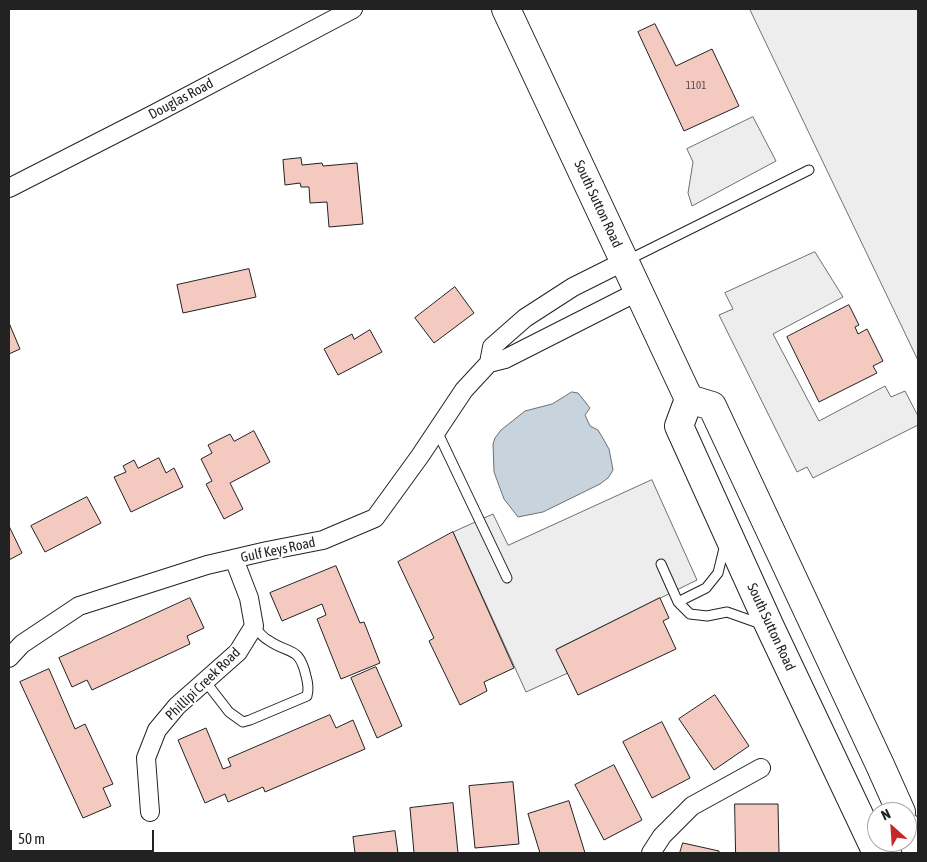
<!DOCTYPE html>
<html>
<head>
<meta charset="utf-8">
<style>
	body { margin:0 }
	#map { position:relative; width:927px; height:862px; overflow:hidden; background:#fff; font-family:"Asap Condensed",sans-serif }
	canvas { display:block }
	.frame { position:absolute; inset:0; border:10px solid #222; pointer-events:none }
	.north { position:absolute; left:867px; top:802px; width:50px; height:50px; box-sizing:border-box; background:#fff; border:1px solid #a7a7a7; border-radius:50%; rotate:334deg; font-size:14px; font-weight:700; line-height:20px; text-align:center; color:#222 }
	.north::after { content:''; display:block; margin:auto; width:18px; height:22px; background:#c62828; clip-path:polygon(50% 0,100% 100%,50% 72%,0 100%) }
	.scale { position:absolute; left:10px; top:830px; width:144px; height:22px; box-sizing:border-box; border:2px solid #222; border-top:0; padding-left:6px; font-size:15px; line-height:18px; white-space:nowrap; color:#222; -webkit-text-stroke:4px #fff; paint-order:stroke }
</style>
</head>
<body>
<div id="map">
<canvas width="927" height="862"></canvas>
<div class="frame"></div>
<div class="north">N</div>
<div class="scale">50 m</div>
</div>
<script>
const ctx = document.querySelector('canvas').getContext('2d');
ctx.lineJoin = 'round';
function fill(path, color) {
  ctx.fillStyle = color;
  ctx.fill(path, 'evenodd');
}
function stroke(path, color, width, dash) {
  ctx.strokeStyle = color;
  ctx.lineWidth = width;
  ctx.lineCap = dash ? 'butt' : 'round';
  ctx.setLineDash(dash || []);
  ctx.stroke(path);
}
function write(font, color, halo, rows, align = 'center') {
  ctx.font = font + ' "Asap Condensed",sans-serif';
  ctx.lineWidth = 4;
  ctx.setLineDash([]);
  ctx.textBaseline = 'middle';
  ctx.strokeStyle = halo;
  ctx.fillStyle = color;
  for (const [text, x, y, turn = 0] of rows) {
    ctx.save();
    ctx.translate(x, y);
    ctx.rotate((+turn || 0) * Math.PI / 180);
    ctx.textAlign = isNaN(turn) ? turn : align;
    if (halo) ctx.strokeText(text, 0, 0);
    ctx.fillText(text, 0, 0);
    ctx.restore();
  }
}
const parking = new Path2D(`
	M750,9H918V360Z
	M753,117L776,161L692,206L688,193L693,162L687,149Z
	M815,252L843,297L773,334L819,421L885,386L891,397L905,391L918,416V425L813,478L807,467L797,472L719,315L733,309L725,293Z
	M652,480L697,580L557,649L568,673L526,692L453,532L493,514L508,545Z`);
fill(parking, '#ededed');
stroke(parking, '#6f6f6f', 1);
const water = new Path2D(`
	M572,392L578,393L590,408L585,415L590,426L598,430L601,435L609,449L613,470L608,478L600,484L543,512L518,517L504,499L494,472L493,444L495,438L501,430L525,411L552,404Z`);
fill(water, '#c7d3dd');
stroke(water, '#6f6f6f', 1);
const building = new Path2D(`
	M655,24L676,66L712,49L739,106L684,131L638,32Z
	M301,158L302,165L322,163L323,166L357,163L363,224L329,227L327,202L310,203L309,187H301L300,183L285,185L283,160Z
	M249,269L256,297L183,313L177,285Z
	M455,287L474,313L434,343L415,318Z
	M849,305L859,325L855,327L858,334L867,329L883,361L873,366L877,373L819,402L787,337Z
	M9,323L20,349L9,354Z
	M370,330L382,352L338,375L324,349L352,334L354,339Z
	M254,431L270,462L230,483L243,509L224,519L206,484L212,481L201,459L212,453L208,445L230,434L234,441Z
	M159,458L166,473L174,468L183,487L131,512L114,477L126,472L123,466L134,460L138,468Z
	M87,497L101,523L45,552L31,526Z
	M9,526L22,553L9,560Z
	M453,532L514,668L484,682L487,691L460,705L429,641L434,638L398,562Z
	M336,566L360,623L364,622L380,663L341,679L317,619L326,615L322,604L282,621L270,593Z
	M190,598L204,628L187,636L190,644L92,690L87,680L72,687L59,658Z
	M660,598L669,618L663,621L676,649L578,695L556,650Z
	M376,667L402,726L377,738L351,678Z
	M49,669L75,729L85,724L113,784L103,788L111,806L83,818L20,682Z
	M715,695L749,746L714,770L679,719Z
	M330,715L336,728L353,720L365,749L265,792L263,787L228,802L225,794L205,803L178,740L206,728L223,769L231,766L228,759Z
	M662,722L690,778L652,798L623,742Z
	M614,765L642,820L604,840L575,785Z
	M513,782L519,844L475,848L469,786Z
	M569,801L585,853H540L528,814Z
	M453,803L458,853H414L410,808Z
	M735,804H778L779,853H736Z
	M395,831L398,853H355L353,837Z
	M683,843L719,851V853H680Z`);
fill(building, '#f3c9c0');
stroke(building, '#222', 1);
const lane = new Path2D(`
	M628,260L809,170
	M437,431L507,578
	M661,564L678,602L690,614L707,616L727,612L761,624
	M678,602L706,588L718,573L725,544
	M205,681L229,712L243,722L250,720L307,696C309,689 308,683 306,676C299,645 289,655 268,640C262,637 258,631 254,626`);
const street = new Path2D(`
	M9,188L154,114L353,9
	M489,363L505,359L639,291
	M9,658L22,644L79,606L207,565L267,551L323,540L375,518L420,456L464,390L489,363L492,347L525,318L573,287L625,261
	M150,812L146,758L157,730L177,706L238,652L254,626L249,598L234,559
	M651,853L662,836L692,806L761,768`);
const primary = new Path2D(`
	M506,9L689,399L679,426L770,627L877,853
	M689,399L712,406L880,765L901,812
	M907,827L918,853`);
stroke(lane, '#222', 11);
stroke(street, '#222', 20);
stroke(primary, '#222', 30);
stroke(lane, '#fff', 9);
stroke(street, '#fff', 18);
stroke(primary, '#fff', 28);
write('11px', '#564c4a', null, [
	["1101",696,86]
]);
write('14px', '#222', '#fff', [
	["Douglas Road",181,99,-28],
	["South Sutton Road",598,204,65],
	["Gulf Keys Road",278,550,-12],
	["South Sutton Road",771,627,65],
	["Phillipi Creek Road",203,684,-44]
]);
</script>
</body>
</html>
